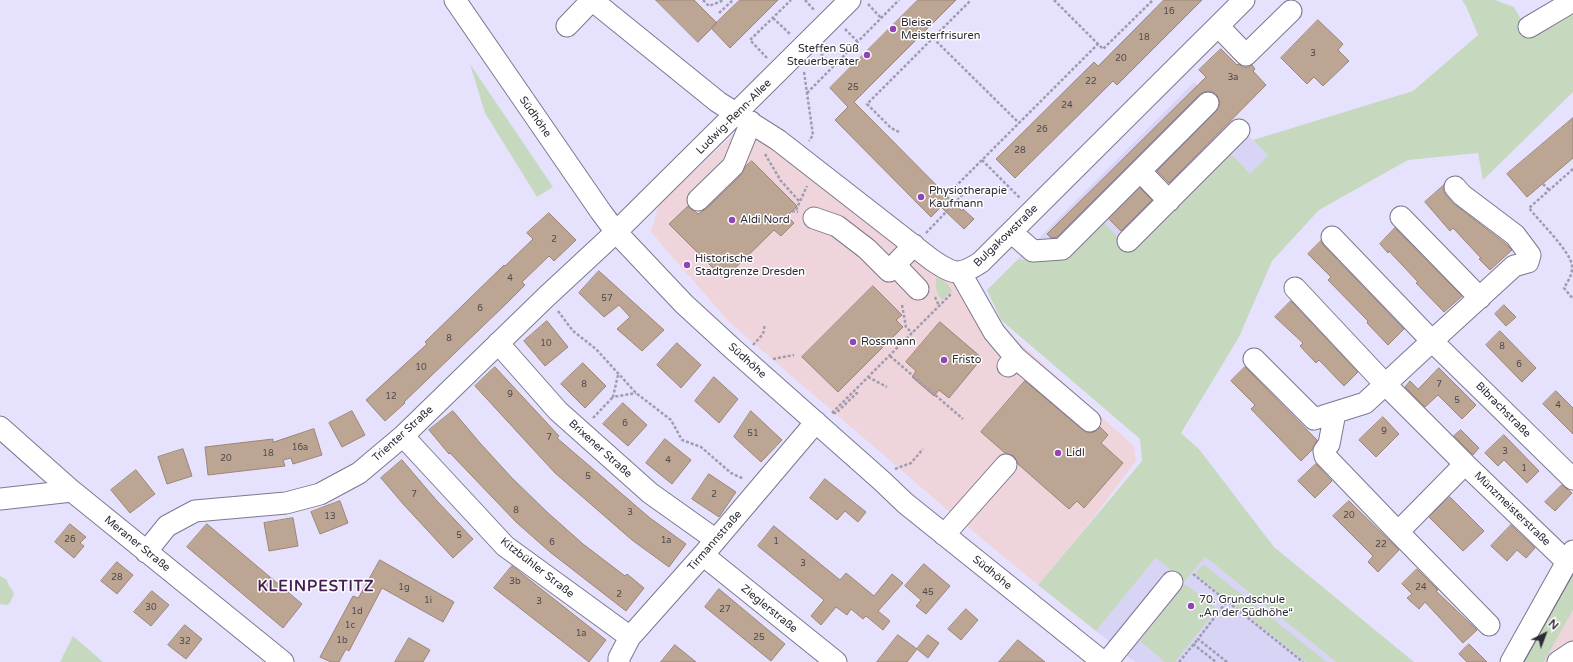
<!DOCTYPE html>
<html>
<head>
<meta charset="utf-8">
<style>
	body { margin:0 }
	#map { position:relative; width:1573px; height:662px; overflow:hidden; background:#e6e2fe; font-family:"Varela Round",sans-serif }
	canvas { display:block }
	.north { position:absolute; left:1525px; top:614px; width:40px; height:40px; -webkit-text-stroke:3px #fff; paint-order:stroke; rotate:42deg; font-size:11px; font-weight:700; line-height:16px; text-align:center; color:#2c2a34 }
	.north::after { content:''; display:block; margin:auto; width:14px; height:18px; background:#2c2a34; clip-path:polygon(50% 0,100% 100%,50% 72%,0 100%) }
</style>
</head>
<body>
<div id="map">
<canvas width="1573" height="662"></canvas>
<div class="north">N</div>
</div>
<script>
const ctx = document.querySelector('canvas').getContext('2d');
ctx.lineJoin = 'round';
function fill(path, color) {
  ctx.fillStyle = color;
  ctx.fill(path, 'evenodd');
}
function stroke(path, color, width, dash) {
  ctx.strokeStyle = color;
  ctx.lineWidth = width;
  ctx.lineCap = dash ? 'butt' : 'round';
  ctx.setLineDash(dash || []);
  ctx.stroke(path);
}
function write(font, color, halo, rows, align = 'center') {
  ctx.font = font + ' "Varela Round",sans-serif';
  ctx.lineWidth = 3;
  ctx.setLineDash([]);
  ctx.textBaseline = 'middle';
  ctx.strokeStyle = halo;
  ctx.fillStyle = color;
  for (const [text, x, y, turn = 0] of rows) {
    ctx.save();
    ctx.translate(x, y);
    ctx.rotate((+turn || 0) * Math.PI / 180);
    ctx.textAlign = isNaN(turn) ? turn : align;
    if (halo) ctx.strokeText(text, 0, 0);
    ctx.fillText(text, 0, 0);
    ctx.restore();
  }
}
fill(new Path2D(`
	M737,131L773,145L948,278L1134,446L1136,461L1094,517L1038,585L951,513L729,322L651,232L659,204Z
	M1573,610V662H1544Z`), '#efd5db');
fill(new Path2D(`
	M1194,82L1268,155L1250,174L1228,152L1132,253L1066,255L1017,260Z
	M1157,557H1205L1336,662H1135L1096,631Z`), '#d8d4f5');
fill(new Path2D(`
	M1462,0H1495L1514,7L1528,32L1573,4V92L1483,180L1478,153L1408,160L1319,210L1272,261L1239,337L1181,433L1199,449L1274,547L1414,662H1336L1205,557L1185,581L1156,558L1096,631L1038,585L1142,461L1140,439L1001,320L987,290L1017,260L1066,255L1101,220L1132,252L1228,151L1250,174L1268,155L1253,140L1413,91L1478,35L1466,6Z
	M470,64L553,187L537,197L485,113Z
	M936,278C943,279 949,284 952,291L942,300C936,294 935,286 936,278Z
	M1203,564L1327,662H1306L1195,574Z
	M1573,564V610L1544,662H1518Z
	M0,576L7,580C8,586 12,588 14,594L10,603L7,605L0,604Z
	M1185,584L1217,609L1175,662H1165L1140,641Z
	M73,636L103,662H60Z`), '#c6d9bf');
const building = new Path2D(`
	M656,0H694L717,23L698,42Z
	M740,0H778L730,48L711,28Z
	M918,0H956L854,102L962,211L963,209L974,219L964,229L941,207L931,217L835,120L848,107L830,88Z
	M1164,0H1202L1117,85L1113,81L1015,178L996,159L1094,62L1098,66Z
	M1318,20L1343,44L1338,50L1349,61L1323,86L1314,77L1307,84L1281,58Z
	M1221,49L1237,65L1238,64L1243,67H1249L1252,65L1255,69L1253,71L1266,85L1169,183L1157,171L1216,111L1219,106V100L1216,94L1211,91L1205,92L1200,94L1057,237L1051,238L1047,234L1206,77L1199,70Z
	M1573,118V158L1527,197L1507,174Z
	M752,161L797,206L787,216L794,223L781,236L774,230L724,279L669,224L688,206L698,214L706,209L741,175L745,167Z
	M1444,185L1443,190L1446,195L1453,203L1506,244L1512,250L1490,270L1479,259L1481,258L1453,228L1450,231L1425,202Z
	M1140,188L1152,200L1121,231L1109,219Z
	M549,213L576,240L554,261L549,256L522,282L525,285L507,303L404,402L405,403L385,421L366,400L427,344L425,342L504,265L505,266L533,239L527,233Z
	M1395,228L1462,296L1444,312L1416,283L1418,282L1389,251L1388,253L1380,244Z
	M1321,241L1323,245L1404,329L1388,345L1367,323L1368,321L1328,280L1331,277L1308,254Z
	M599,271L664,330L642,351L617,329L630,317L619,305L604,317L579,293Z
	M873,286L902,315L896,320L903,327L838,392L802,357Z
	M1291,301L1358,372L1344,386L1319,360L1316,363L1300,346L1303,343L1275,317Z
	M1504,305L1516,317L1506,326L1495,314Z
	M547,321L568,347L545,366L524,341Z
	M940,322L982,358L949,398L939,390L934,396L912,377L916,371L906,362Z
	M1500,331L1536,368L1522,382L1486,345Z
	M677,343L701,365L681,388L657,365Z
	M583,363L606,386L585,408L561,384Z
	M495,367L559,436L557,438L650,518L686,544L669,567L632,540L555,473L475,386Z
	M1245,367L1317,440L1312,450L1301,461L1251,409L1255,405L1231,381Z
	M1439,368L1476,405L1462,419L1438,395L1425,407L1405,387L1410,381L1418,389Z
	M714,377L738,399L719,423L695,401Z
	M1025,381L1083,430L1087,433L1094,432L1100,427L1108,435L1101,443L1123,463L1084,508L1077,501L1069,509L1018,464L1014,456L1005,453L981,432Z
	M1556,391L1573,408V434L1543,404Z
	M623,403L647,425L628,446L603,424Z
	M352,411L365,435L342,447L329,423Z
	M453,411L480,443L512,478L547,512L583,544L625,576L627,574L644,588L626,611L550,552L516,522L450,453L449,454L429,430Z
	M751,411L782,440L761,462L734,437Z
	M1383,417L1399,434L1376,457L1359,440Z
	M314,429L322,455L293,464L291,458L283,460L285,466L208,475L205,447L273,439V442Z
	M1461,430L1479,448L1473,455L1454,436Z
	M1504,435L1539,471L1527,483L1504,460L1498,466L1485,453Z
	M665,439L691,460L672,484L646,463Z
	M183,449L192,476L167,484L158,457Z
	M402,460L437,501L473,539L453,558L404,505L381,478Z
	M1316,464L1332,481L1315,498L1298,481Z
	M136,470L155,494L130,513L111,490Z
	M709,474L736,492L719,517L692,499Z
	M825,479L866,512L858,522L845,511L837,520L810,498Z
	M1562,485L1572,493L1555,511L1545,502Z
	M1450,497L1484,531L1463,551L1429,517Z
	M340,501L348,523L320,534L311,512Z
	M1349,501L1399,550L1378,572L1368,562L1373,556L1333,516Z
	M293,518L298,546L269,551L264,523Z
	M70,524L86,537L80,543L84,546L74,558L55,542Z
	M207,524L302,604L283,628L187,547Z
	M1511,525L1535,548L1526,558L1517,550L1507,561L1491,546Z
	M774,526L840,580L846,573L874,596L892,574L903,583L878,611L890,621L883,630L866,616L863,619L851,609L847,615L836,607L821,625L811,616L824,600L758,546Z
	M380,560L454,602L443,622L382,588L349,651L346,649L339,662H331L320,657L353,596L358,598Z
	M117,562L133,575L117,594L101,581Z
	M924,564L950,586L926,614L916,606L921,600L905,586Z
	M512,566L606,640L589,662L494,588Z
	M1417,569L1438,590L1436,591L1477,630L1463,643L1425,602L1419,609L1407,598L1412,594L1402,584Z
	M719,589L785,644L771,661L705,607Z
	M152,591L169,605L151,626L134,612Z
	M966,609L978,620L961,640L948,629Z
	M185,625L202,639L186,659L168,645Z
	M898,635L917,649L907,662H877Z
	M928,635L939,643L928,658L917,649Z
	M409,638L430,650L423,662H395Z
	M1018,640L1045,662H999Z
	M1469,644L1487,662H1467L1459,654Z
	M675,645L696,662H661Z`);
fill(building, '#bca593');
stroke(building, '#9c8575', 1);
const minor = new Path2D(`
	M455,0L601,212L616,232L684,304L733,349L882,481L905,503L1103,662
	M592,0L718,102L778,140L932,260C953,274 959,277 981,262L1244,0
	M567,26L592,0
	M1218,26L1246,55L1291,11
	M1529,27L1573,1
	M1140,171L1169,201
	M698,200L733,166L751,122
	M1401,217L1480,298
	M814,218L837,226L867,249L889,271L914,245
	M1011,232L1033,251L1062,249L1208,103
	M1332,237L1432,341L1514,266L1528,262L1530,255L1515,235L1462,195L1455,187
	M1128,241L1239,130
	M895,265L918,289
	M960,272L994,332L1015,357L1008,366
	M1295,288L1385,384L1465,464
	M498,343L558,411L650,493L716,540
	M1015,357L1090,421
	M1254,359L1314,419L1365,403L1432,341L1573,479
	M1335,413L1329,444L1324,451L1325,456L1398,532
	M0,427L72,491L283,662
	M403,436L505,546L630,637
	M0,499L72,491
	M944,535L1006,465
	M146,552L167,526L195,511L286,503L320,494L359,473L403,436L546,297L616,232L850,0
	M703,555L836,662
	M1489,625L1398,532L1465,464L1566,561
	M619,662V658L630,637L703,555L816,422
	M1107,662L1172,582
	M1511,662L1573,551
	M1558,662L1573,652`);
stroke(minor, '#7c7890', 23);
stroke(new Path2D(`
	M703,0L709,6L724,0
	M805,0L815,11
	M1054,0L1103,49L1153,0
	M868,4L881,18
	M719,13L733,0
	M773,18L790,34
	M845,29L857,41
	M933,38L1019,123
	M821,54L833,66
	M767,58L750,40L791,0
	M804,72L813,135L809,141
	M807,93L899,0
	M899,132L891,128L867,104L971,0
	M765,154L781,181L800,202
	M982,160L1020,198
	M1573,169L1529,208C1539,221 1569,250 1572,265C1573,274 1568,281 1564,288L1573,299
	M1543,184L1549,190
	M955,187L1098,44
	M796,210L807,186
	M792,211L798,212
	M926,233L963,194
	M935,297L939,306
	M902,305L906,327L912,333
	M558,311L573,331L596,349L636,393L671,420L682,440L701,447L731,473L744,479
	M753,345L763,334L765,324
	M890,356L963,419
	M773,359L794,355
	M618,375L613,397L636,393
	M868,377L887,387
	M832,413L952,293
	M833,413H836L857,393V390
	M593,418L613,397
	M895,469L911,463L923,449
	M1193,574L1303,662
	M1193,644L1216,662
	M1179,662L1198,639
	M1227,662L1198,639L1227,601`), '#9f9cb1', 2.5, [3, 2]);
stroke(minor, '#fff', 21);
stroke(new Path2D(`
	M1524,662L1573,574`), '#757384', 1);
for (const [x, y, r, color] of [
	[893,29,4,"#9144b4"],
	[867,55,4,"#9144b4"],
	[921,197,4,"#9144b4"],
	[732,220,4,"#9144b4"],
	[687,265,4,"#9144b4"],
	[853,342,4,"#9144b4"],
	[944,360,4,"#9144b4"],
	[1058,453,4,"#9144b4"],
	[1191,606,4,"#9144b4"]
]) {
  const dot = new Path2D();
  dot.arc(x, y, r, 0, 2 * Math.PI);
  ctx.fillStyle = color;
  ctx.fill(dot);
  stroke(dot, '#fff', 1.5);
}
write('9px', '#50494c', null, [
	["16",1169,12],
	["18",1144,38],
	["3",1313,54],
	["20",1121,59],
	["3a",1233,78],
	["22",1091,82],
	["25",853,88],
	["24",1067,106],
	["26",1042,130],
	["28",1020,151],
	["2",554,240],
	["4",510,279],
	["57",607,299],
	["6",480,309],
	["8",449,339],
	["10",546,344],
	["8",1502,347],
	["6",1519,365],
	["10",421,368],
	["8",584,385],
	["7",1439,385],
	["9",510,395],
	["12",391,397],
	["5",1457,401],
	["4",1558,406],
	["6",625,424],
	["9",1384,432],
	["51",753,434],
	["7",549,438],
	["16a",300,448],
	["3",1505,452],
	["18",268,454],
	["20",226,459],
	["4",668,461],
	["1",1524,469],
	["5",588,477],
	["7",414,495],
	["2",714,495],
	["8",516,511],
	["3",630,513],
	["20",1349,516],
	["13",330,517],
	["5",459,536],
	["26",70,540],
	["1a",666,541],
	["1",776,542],
	["6",552,543],
	["22",1381,545],
	["3",803,564],
	["28",117,578],
	["3b",515,582],
	["1g",404,588],
	["24",1421,588],
	["45",928,593],
	["2",619,595],
	["1i",428,601],
	["3",539,602],
	["30",151,608],
	["27",725,610],
	["1d",357,612],
	["1c",350,626],
	["1a",581,634],
	["25",759,638],
	["1b",342,641],
	["32",185,642]
]);
write('11px', '#2c2a34', '#fff', [
	["Bleise",901,23],
	["Meisterfrisuren",901,36],
	["Steffen Süß",859,49,"right"],
	["Steuerberater",859,62,"right"],
	["Physiotherapie",929,191],
	["Kaufmann",929,204],
	["Aldi Nord",740,220],
	["Historische",695,259],
	["Stadtgrenze Dresden",695,272],
	["Rossmann",861,342],
	["Fristo",952,360],
	["Lidl",1066,453],
	["70. Grundschule",1199,600],
	["„An der Südhöhe“",1199,613]
], 'left');
write('11px', '#2c2a34', '#fff', [
	["Südhöhe",535,117,55],
	["Ludwig-Renn-Allee",734,117,-45],
	["Bulgakowstraße",1006,236,-44],
	["Südhöhe",747,361,42],
	["Bibrachstraße",1503,410,45],
	["Trienter Straße",403,434,-42],
	["Brixener Straße",600,449,42],
	["Münzmeisterstraße",1512,509,44],
	["Tirmannstraße",715,541,-49],
	["Meraner Straße",137,544,39],
	["Kitzbühler Straße",537,568,38],
	["Südhöhe",992,573,39],
	["Zieglerstraße",769,609,39]
]);
ctx.letterSpacing = '1px';
write('bold 15px', '#441f55', '#fff', [
	["KLEINPESTITZ",316,587]
]);
ctx.letterSpacing = '0px';
</script>
</body>
</html>
